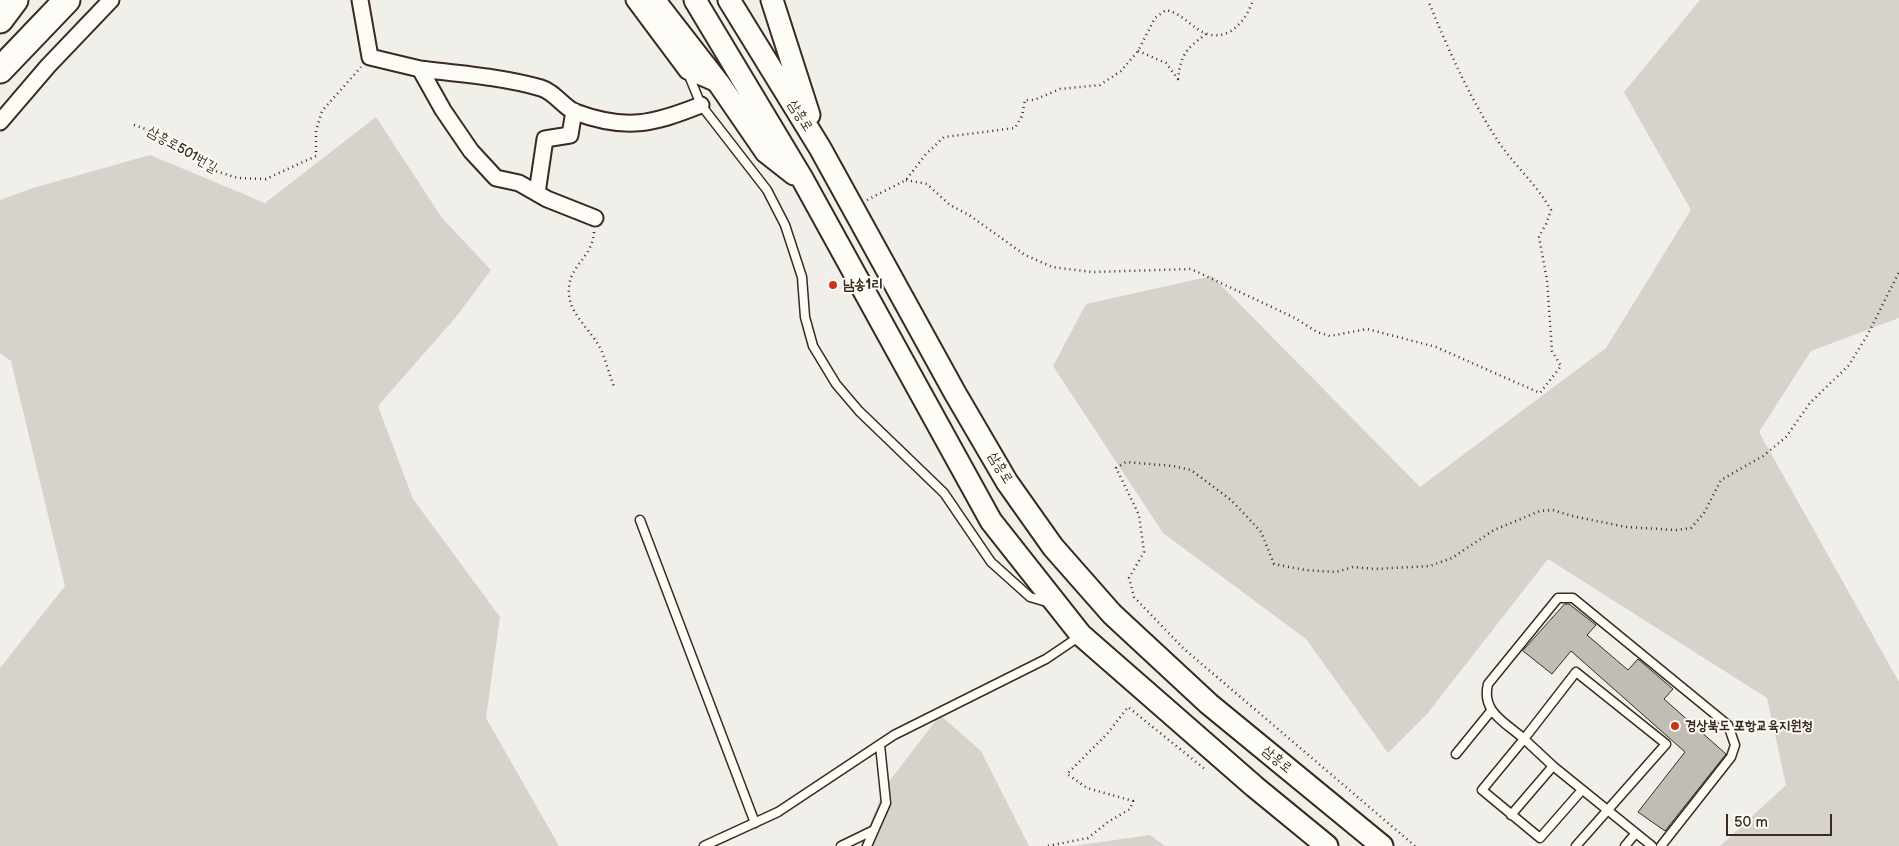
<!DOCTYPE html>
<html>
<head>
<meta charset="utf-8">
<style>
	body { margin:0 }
	#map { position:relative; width:1899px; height:846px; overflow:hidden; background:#f1efea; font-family:"Balsamiq Sans",sans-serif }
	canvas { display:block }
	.scale { position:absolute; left:1726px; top:814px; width:106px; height:22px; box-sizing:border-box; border:2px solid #3b2a1e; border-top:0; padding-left:6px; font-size:15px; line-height:18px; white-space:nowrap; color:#3b2a1e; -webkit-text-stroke:4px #fdfcf7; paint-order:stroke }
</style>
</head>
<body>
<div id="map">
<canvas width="1899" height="846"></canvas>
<div class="scale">50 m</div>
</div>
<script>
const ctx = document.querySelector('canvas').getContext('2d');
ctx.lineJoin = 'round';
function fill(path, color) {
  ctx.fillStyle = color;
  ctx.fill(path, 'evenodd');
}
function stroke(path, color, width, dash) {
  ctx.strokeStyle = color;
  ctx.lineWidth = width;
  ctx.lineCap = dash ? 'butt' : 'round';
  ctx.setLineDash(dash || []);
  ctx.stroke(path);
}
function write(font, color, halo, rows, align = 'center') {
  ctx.font = font + ' "Balsamiq Sans","Poor Story",sans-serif';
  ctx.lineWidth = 4;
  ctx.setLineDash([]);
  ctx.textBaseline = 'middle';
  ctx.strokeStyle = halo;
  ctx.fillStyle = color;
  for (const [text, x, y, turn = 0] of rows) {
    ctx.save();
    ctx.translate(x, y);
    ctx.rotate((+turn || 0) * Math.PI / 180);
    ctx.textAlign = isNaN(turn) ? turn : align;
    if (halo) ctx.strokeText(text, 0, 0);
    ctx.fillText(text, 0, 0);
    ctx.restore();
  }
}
fill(new Path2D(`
	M1700,0H1899V318L1811,351L1759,432L1899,682V846H1720L1786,785L1767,698L1548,559L1427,714L1388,753L1306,639L1163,533L1053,366L1086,304L1212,276L1420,487L1606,348L1691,210L1624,92Z
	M376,117L442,218L491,270L456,317L378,406L413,499L500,617L486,718L559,846H0V668L65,586L11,361L0,353V200L33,188L150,155L265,203Z
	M940,715L981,751L1029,846H861L885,787Z
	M1150,835L1165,846H1073Z`), '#d7d2cc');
const building = new Path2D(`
	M1565,604H1569L1596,625L1587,635L1628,670L1638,659L1673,689L1664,699L1726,754L1665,831L1638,812L1685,752L1571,651L1552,674L1523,651Z`);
fill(building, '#c1bcb4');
stroke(building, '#3b2a1e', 1);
const service = new Path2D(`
	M688,73L701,105L767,190L785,225L802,277L805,317L813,346L836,384L859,411L944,493L991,562L1030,597L1050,603
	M640,520L755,823
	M1456,754L1491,711
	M1582,790L1540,838L1482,790L1524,739L1553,766L1652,846
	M1511,815L1553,766
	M704,846L778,812L894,735L1046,659L1080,636
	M841,846L874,830
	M867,846L886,803L880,745
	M1576,846L1666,744L1576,672L1524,739C1505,722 1481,712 1488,684L1558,598H1573L1728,725L1735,745L1731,757L1661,846
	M1625,846L1635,834`);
const minor = new Path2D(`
	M360,0L370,57L420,69L443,110L471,151L496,178L519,183L547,199L595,218
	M634,0L687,71L717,84
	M420,69C461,74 502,77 541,88C555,92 563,107 575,112C626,131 653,124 701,105
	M0,122L48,66L111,0
	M537,193L545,139L570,135L574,111`);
const secondary = new Path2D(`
	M654,0L720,85L766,152L794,174
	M695,0L803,180L991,521L1081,635L1255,787L1327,846
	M729,0L820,148L955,393L1007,482L1053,547L1112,614L1209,704L1382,846
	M772,0L809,115`);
const trunk = new Path2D(`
	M0,20L15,0
	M0,70L67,0`);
stroke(service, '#3b2a1e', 11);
stroke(minor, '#3b2a1e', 19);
stroke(secondary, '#3b2a1e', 25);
stroke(trunk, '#3b2a1e', 29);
stroke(new Path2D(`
	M1138,51L1166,63L1178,79C1181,54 1186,49 1206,34
	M134,125L155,132L209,169L238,178L266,179L316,156V131L322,111L361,67
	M906,180L927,184L950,205L969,215L1025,255L1052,267L1092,272L1191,269L1295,318L1317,332L1330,336L1367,329L1436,347L1540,393L1561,366L1552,351L1547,280L1539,237L1546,224L1551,210C1537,185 1514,165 1498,141C1469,97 1448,49 1428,0
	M867,200L906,180L926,154L944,137L1015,128L1022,116L1025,100H1034L1060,89L1100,85L1121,71L1138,51L1155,18L1166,10C1184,14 1190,27 1205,33C1229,43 1247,19 1253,0
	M594,232C592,258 571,264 569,287C566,314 593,330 602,352C607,364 610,377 615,389
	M1048,846L1088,838L1108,822L1130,809L1133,801L1087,788L1067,774L1107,734L1128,707L1206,770
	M1415,846L1183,648L1134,597L1129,578L1144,552L1139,515L1116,468L1126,462L1173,466L1191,470L1231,500L1251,521L1261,532L1274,564L1305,570L1336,572L1353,567L1375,569L1430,566L1452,558L1494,530L1540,511L1553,510L1572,516L1626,527L1676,530L1691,528L1704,513L1721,480L1763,456L1786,437L1810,403L1849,365L1868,334L1899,272`), '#3b2a1e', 2.5, [1, 4]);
stroke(service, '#fdfcf7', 8);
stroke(minor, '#fdfcf7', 15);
stroke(secondary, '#fdfcf7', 21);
stroke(trunk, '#fdfcf7', 25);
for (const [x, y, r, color] of [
	[833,285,5,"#c8321e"],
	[1675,726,5,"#c8321e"]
]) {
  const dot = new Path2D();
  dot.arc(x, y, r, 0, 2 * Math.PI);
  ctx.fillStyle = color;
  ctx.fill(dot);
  stroke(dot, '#fdfcf7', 2);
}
write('14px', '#3b2a1e', '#fdfcf7', [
	["삼흥로",800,116,58],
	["삼흥로501번길",182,150,30],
	["삼흥로",1000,468,59],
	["삼흥로",1277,760,40]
]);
write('bold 14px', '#3b2a1e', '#fdfcf7', [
	["남송1리",843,285],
	["경상북도 포항교육지원청",1685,726]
], 'left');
</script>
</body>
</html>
